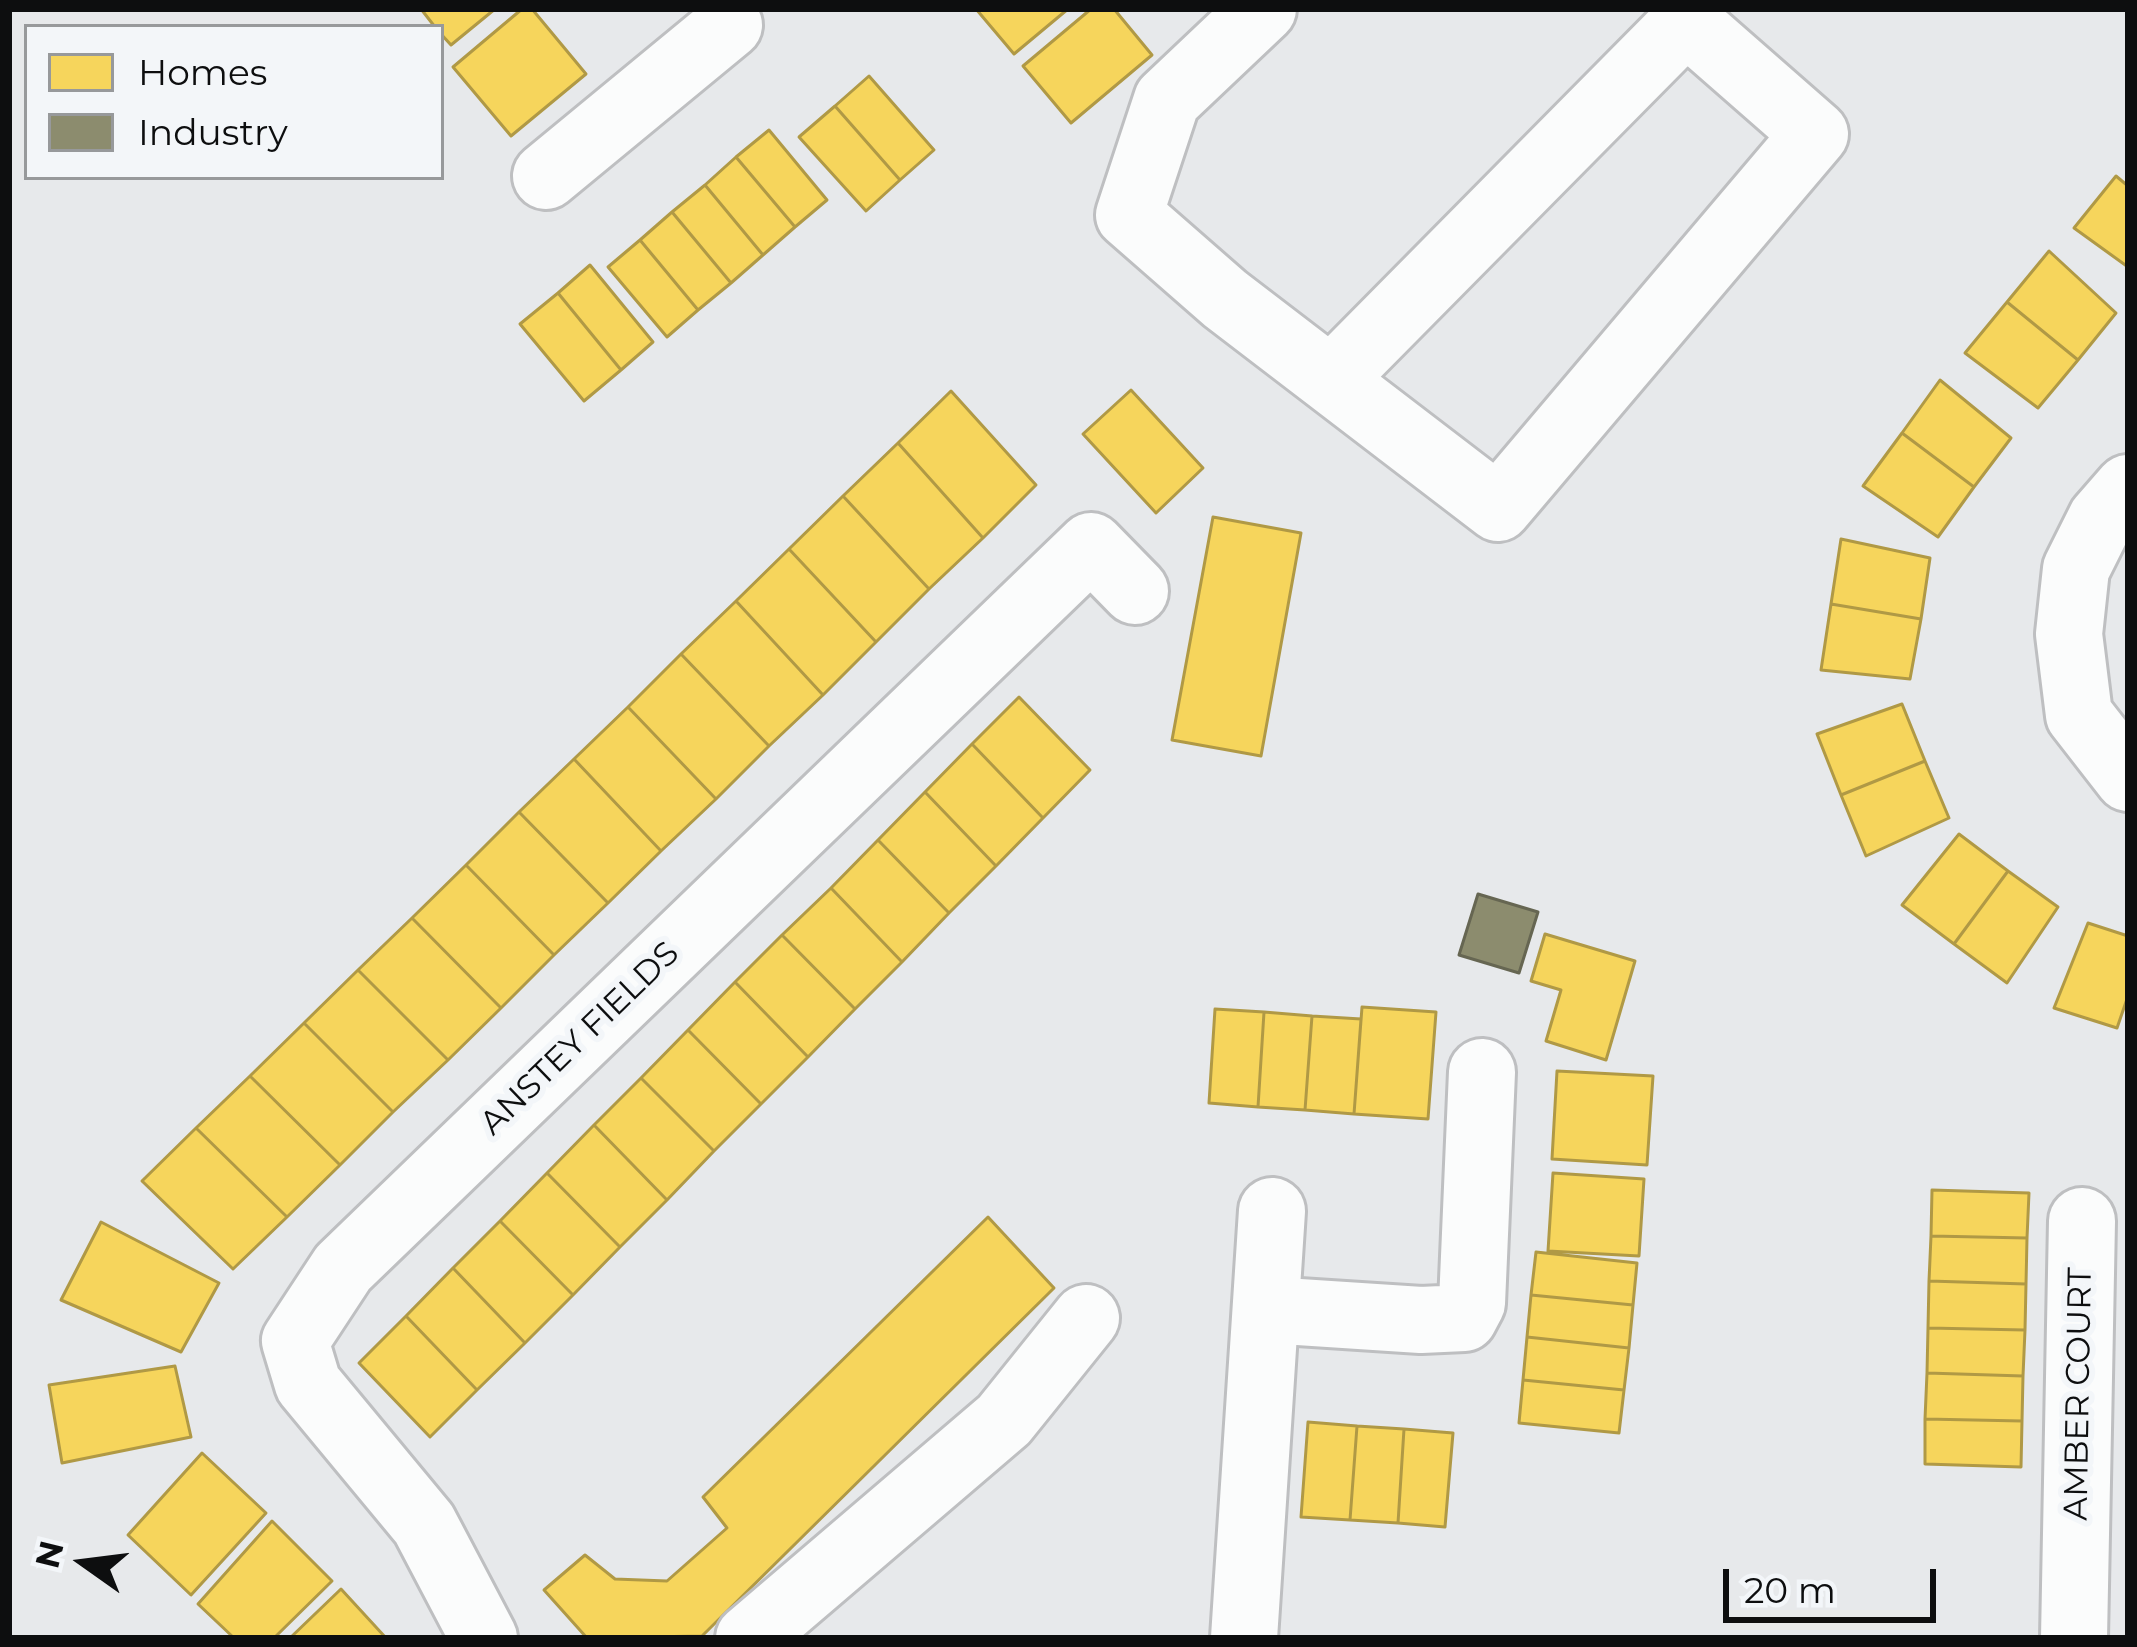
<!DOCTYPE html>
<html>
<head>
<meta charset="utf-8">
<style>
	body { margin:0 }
	#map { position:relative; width:2137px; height:1647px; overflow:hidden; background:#e7e9eb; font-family:Montserrat,sans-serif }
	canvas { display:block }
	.frame { position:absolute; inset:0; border:12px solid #0d0e0f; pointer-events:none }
	.legend { position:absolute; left:24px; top:24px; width:420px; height:156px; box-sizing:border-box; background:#f3f6f9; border:3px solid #97999b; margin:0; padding:15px 21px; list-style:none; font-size:36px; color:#0d0e0f }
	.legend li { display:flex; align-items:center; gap:24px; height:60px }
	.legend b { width:60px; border:3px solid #97999b }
	.north { position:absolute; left:24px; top:1503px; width:120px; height:120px; -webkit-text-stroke:9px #f3f6f9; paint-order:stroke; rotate:284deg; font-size:33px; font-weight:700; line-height:48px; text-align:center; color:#0d0e0f }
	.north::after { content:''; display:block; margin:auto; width:42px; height:54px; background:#0d0e0f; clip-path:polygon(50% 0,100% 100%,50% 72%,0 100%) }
	.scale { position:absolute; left:1723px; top:1569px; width:213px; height:54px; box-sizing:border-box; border:6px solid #0d0e0f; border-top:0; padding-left:15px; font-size:36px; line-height:42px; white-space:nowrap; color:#0d0e0f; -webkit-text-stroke:9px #f3f6f9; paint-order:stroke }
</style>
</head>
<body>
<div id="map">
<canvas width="2137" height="1647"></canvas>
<div class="frame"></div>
<ul class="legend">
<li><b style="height:33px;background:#f6d55c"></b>Homes</li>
<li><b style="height:33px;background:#8c8c6e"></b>Industry</li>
</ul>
<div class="north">N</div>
<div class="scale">20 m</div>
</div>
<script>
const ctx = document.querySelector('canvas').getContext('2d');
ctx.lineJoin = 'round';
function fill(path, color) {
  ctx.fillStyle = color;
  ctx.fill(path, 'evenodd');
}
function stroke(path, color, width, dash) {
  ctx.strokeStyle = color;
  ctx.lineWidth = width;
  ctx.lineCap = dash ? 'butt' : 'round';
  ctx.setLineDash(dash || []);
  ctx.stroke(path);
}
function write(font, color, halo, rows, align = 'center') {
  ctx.font = font + ' Montserrat,sans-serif';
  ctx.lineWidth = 12;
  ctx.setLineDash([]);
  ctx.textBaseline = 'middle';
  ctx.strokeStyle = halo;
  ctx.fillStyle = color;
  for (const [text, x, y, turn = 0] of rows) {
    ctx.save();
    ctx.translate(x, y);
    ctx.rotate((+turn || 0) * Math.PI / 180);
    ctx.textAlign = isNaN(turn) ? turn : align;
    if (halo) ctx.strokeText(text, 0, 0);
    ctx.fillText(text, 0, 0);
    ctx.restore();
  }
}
const homes = new Path2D(`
	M421,9H495L451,45L441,34V27H435Z
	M522,9H532L586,74L511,136L453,67Z
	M976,9H1068L1014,54Z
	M1091,9H1114L1152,55L1071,123L1023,66Z
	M869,76L934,150L900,180L835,106Z
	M835,106L900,180L866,211L799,137Z
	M769,130L827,200L795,227L736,157Z
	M736,157L795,227L763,255L705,185Z
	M2116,176L2128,186V267L2074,228Z
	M705,185L763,255L731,283L672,212Z
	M672,212L731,283L698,310L640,240Z
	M640,240L698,310L667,337L608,267Z
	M2049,251L2116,313L2078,360L2007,302Z
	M590,265L653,342L621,370L558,293Z
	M558,293L621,370L584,401L520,324Z
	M2007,302L2078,360L2038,408L1965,353Z
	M1940,380L2011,438L1974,487L1902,433Z
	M1131,390L1203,468L1156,513L1083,434Z
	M951,391L1036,485L983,538L898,443Z
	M1902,433L1974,487L1938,537L1863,486Z
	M898,443L983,538L929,589L843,496Z
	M843,496L929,589L876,642L789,549Z
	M1213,517L1301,533L1261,756L1172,740Z
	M1841,539L1930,558L1921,619L1831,604Z
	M789,549L876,642L823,695L736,601Z
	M736,601L823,695L769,746L681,654Z
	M1831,604L1921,619L1910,679L1821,670Z
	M681,654L769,746L716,799L628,707Z
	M1019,697L1090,770L1043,818L972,744Z
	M1902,704L1925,761L1841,795L1817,734Z
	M628,707L716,799L661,851L574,759Z
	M972,744L1043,818L996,866L925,792Z
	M574,759L661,851L608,903L519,812Z
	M1925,761L1949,818L1866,856L1841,795Z
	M925,792L996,866L949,913L878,840Z
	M519,812L608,903L554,955L466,865Z
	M1959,834L2008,871L1954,944L1902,905Z
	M878,840L949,913L902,962L831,888Z
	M466,865L554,955L501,1008L412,918Z
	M2008,871L2058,907L2007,983L1954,944Z
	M831,888L902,962L855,1009L782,935Z
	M412,918L501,1008L448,1060L358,970Z
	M2088,923L2128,936V996L2117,1028L2054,1008Z
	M1545,934L1635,961L1606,1060L1546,1041L1561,990L1531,981Z
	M782,935L855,1009L808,1057L735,982Z
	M358,970L448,1060L393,1112L304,1023Z
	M735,982L808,1057L761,1104L688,1030Z
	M1362,1007L1436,1012L1428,1119L1354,1114Z
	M1215,1009L1264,1012L1258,1107L1209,1103Z
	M1264,1012L1312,1016L1305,1110L1258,1107Z
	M1312,1016L1361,1019L1354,1114L1305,1110Z
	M304,1023L393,1112L340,1165L250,1076Z
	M688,1030L761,1104L714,1151L641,1078Z
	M1557,1071L1653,1076L1647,1165L1552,1159Z
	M250,1076L340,1165L287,1217L196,1128Z
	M641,1078L714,1151L667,1200L594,1125Z
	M594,1125L667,1200L620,1247L547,1173Z
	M196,1128L287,1217L233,1269L142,1181Z
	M547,1173L620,1247L573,1295L500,1221Z
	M1553,1173L1644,1179L1639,1256L1548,1251Z
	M1932,1190L2029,1193L2027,1238L1931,1236Z
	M988,1217L1054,1288L702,1636L587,1638L544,1590L585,1555L615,1579L667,1581L727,1528L703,1497Z
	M500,1221L573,1295L525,1343L453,1268Z
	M101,1222L219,1283L181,1352L61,1300Z
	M1931,1236L2027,1238L2026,1284L1929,1281Z
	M1536,1252L1637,1263L1633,1305L1531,1295Z
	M453,1268L525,1343L477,1390L406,1316Z
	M1929,1281L2026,1284L2025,1330L1928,1328Z
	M1531,1295L1633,1305L1629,1348L1527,1337Z
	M406,1316L477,1390L430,1437L359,1363Z
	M1928,1328L2025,1330L2023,1376L1927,1373Z
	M1527,1337L1629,1348L1624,1390L1523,1380Z
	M175,1366L191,1437L62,1463L49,1385Z
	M1927,1373L2023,1376L2022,1421L1925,1419Z
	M1523,1380L1624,1390L1619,1433L1519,1423Z
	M1925,1419L2022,1421L2021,1467L1925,1464Z
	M1308,1422L1357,1426L1350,1520L1301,1517Z
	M1357,1426L1404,1429L1398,1523L1350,1520Z
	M1404,1429L1453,1433L1445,1527L1398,1523Z
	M202,1453L266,1513L191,1595L128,1535Z
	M272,1521L332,1581L274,1638H234L198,1604Z
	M341,1589L386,1638H290Z`);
fill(homes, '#f6d55c');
stroke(homes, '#b09945', 3);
const industry = new Path2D(`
	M1478,894L1538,912L1519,973L1459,955Z`);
fill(industry, '#8c8c6e');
stroke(industry, '#666652', 3);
const minor = new Path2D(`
	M1263,9L1167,100L1129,215L1225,299L1498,508L1815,134L1686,21L1331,380
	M546,176L729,25
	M2128,488L2101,519L2076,569L2069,634L2079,715L2128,778
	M1268,1310L1421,1320L1464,1318L1472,1303L1482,1072
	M484,1638L424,1524L308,1384L295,1341L343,1268L1091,546L1135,591
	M749,1638L1004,1420L1086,1318
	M1244,1638L1272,1211
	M2074,1638L2082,1221`);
stroke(minor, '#bebfc1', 72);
stroke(minor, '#fbfcfc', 66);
write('33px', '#0d0e0f', '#f3f6f9', [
	["ANSTEY FIELDS",580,1039,-44],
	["AMBER COURT",2079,1394,-89]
]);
</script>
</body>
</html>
